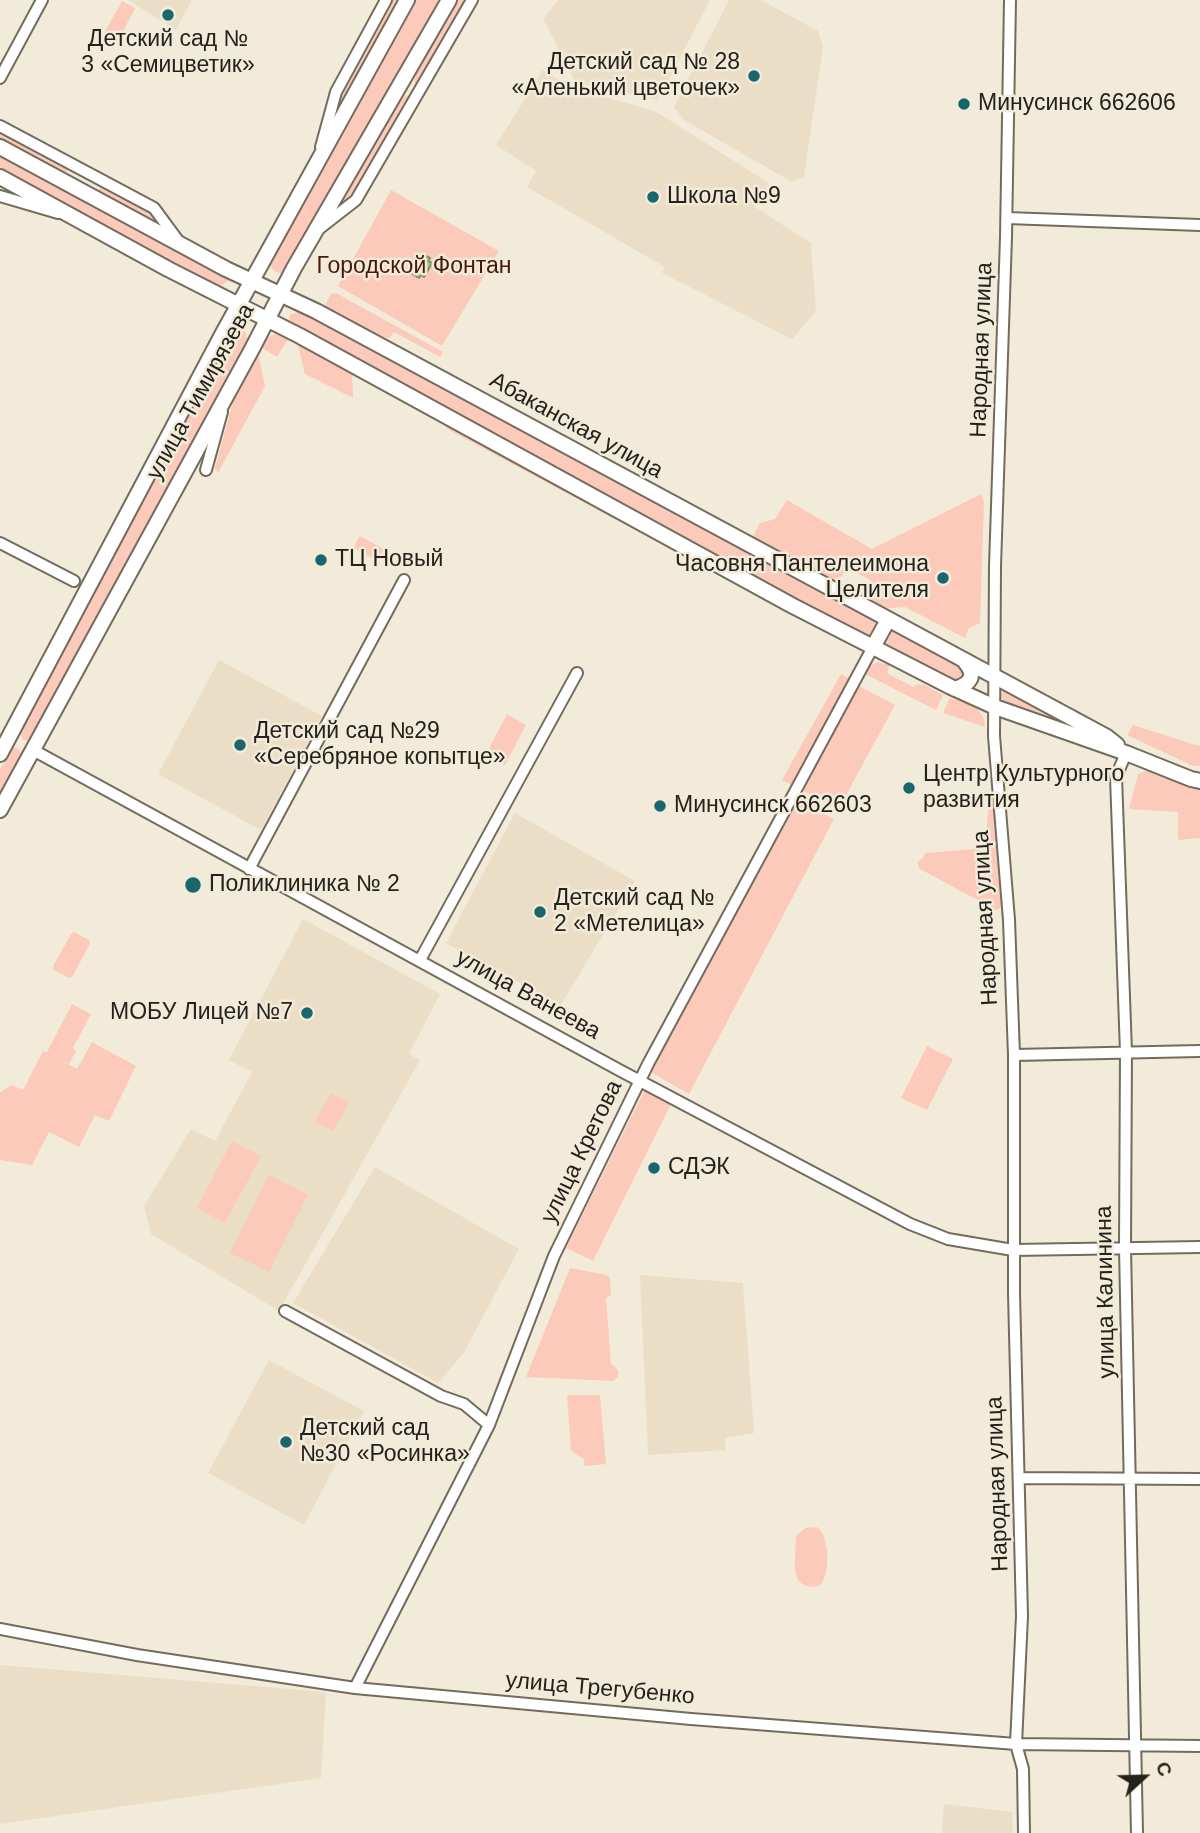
<!DOCTYPE html>
<html>
<head>
<meta charset="utf-8">
<style>
	body { margin:0 }
	#map { position:relative; width:1200px; height:1833px; overflow:hidden; background:#f3ebda; font-family:Helvetica,sans-serif }
	canvas { display:block }
	.north { position:absolute; left:1109px; top:1742px; width:70px; height:70px; -webkit-text-stroke:5px #f3ebda; paint-order:stroke; rotate:68deg; font-size:19px; font-weight:700; line-height:28px; text-align:center; color:#25221b }
	.north::after { content:''; display:block; margin:auto; width:24px; height:32px; background:#25221b; clip-path:polygon(50% 0,100% 100%,50% 72%,0 100%) }
</style>
</head>
<body>
<div id="map">
<canvas width="1200" height="1833"></canvas>
<div class="north">С</div>
</div>
<script>
const ctx = document.querySelector('canvas').getContext('2d');
ctx.lineJoin = 'round';
function fill(path, color) {
  ctx.fillStyle = color;
  ctx.fill(path, 'evenodd');
}
function stroke(path, color, width, dash) {
  ctx.strokeStyle = color;
  ctx.lineWidth = width;
  ctx.lineCap = dash ? 'butt' : 'round';
  ctx.setLineDash(dash || []);
  ctx.stroke(path);
}
function write(font, color, halo, rows, align = 'center') {
  ctx.font = font + ' Helvetica,sans-serif';
  ctx.lineWidth = 5;
  ctx.setLineDash([]);
  ctx.textBaseline = 'middle';
  ctx.strokeStyle = halo;
  ctx.fillStyle = color;
  for (const [text, x, y, turn = 0] of rows) {
    ctx.save();
    ctx.translate(x, y);
    ctx.rotate((+turn || 0) * Math.PI / 180);
    ctx.textAlign = isNaN(turn) ? turn : align;
    if (halo) ctx.strokeText(text, 0, 0);
    ctx.fillText(text, 0, 0);
    ctx.restore();
  }
}
fill(new Path2D(`
	M128,0H192L176,30Z
	M558,0H710L658,100L576,83L543,19Z
	M729,0H761L818,31L823,46L804,177L792,182L684,120L674,107Z
	M543,70L569,87L655,111L769,183L755,207L811,243L816,311L792,339L662,273L665,267L527,187L536,171L496,145Z
	M219,660L322,716L261,830L158,774Z
	M515,813L635,881L561,1005L446,943Z
	M303,919L440,994L409,1054L420,1060L279,1311L151,1234L144,1206L191,1129L215,1141L252,1072L229,1060Z
	M375,1167L519,1249L463,1354L438,1383L293,1303Z
	M640,1275L743,1283L754,1433L725,1438L726,1450L648,1455Z
	M269,1360L364,1411L304,1525L208,1473Z
	M0,1665L326,1692L321,1778L0,1824Z
	M944,1804L1012,1812L1013,1833H942Z`), '#eadec7');
fill(new Path2D(`
	M392,0H404L329,135L339,96Z
	M414,0H445L288,270C279,275 272,273 269,262Z
	M457,0H470L358,193L333,214L395,107L406,95L411,98L418,85L414,82L418,67Z
	M122,1L135,8L118,41L104,33Z
	M0,131L68,168L66,174L50,170L0,143Z
	M0,153L227,275L229,280L220,287L0,169Z
	M101,186L150,211L170,233L110,202L98,191Z
	M391,190L499,251L442,346L338,286Z
	M336,293L443,352L440,357L394,332L390,338L378,336L324,307L331,294Z
	M300,311L319,319L878,622L879,627L869,639L290,325L288,322L290,315Z
	M239,328L245,331L248,342L33,739L29,741L23,740L20,732L37,699L40,689L230,332Z
	M283,334L290,336L277,357L260,347L271,335Z
	M300,342L342,365L352,374L353,398L305,374L298,345Z
	M256,355L259,357L265,386L218,473L215,468L234,398Z
	M436,416L774,601L760,597L449,430Z
	M981,494L984,502L980,623L969,628L965,638L905,607L879,609L857,593L873,582L847,567L838,582L823,579L753,541L752,538L760,523L775,519L787,500L872,549Z
	M360,536L384,549L378,561L353,548Z
	M893,631L961,668L963,675L957,683L884,647L882,642L887,632Z
	M877,662L890,665L887,673L913,687L917,684L925,685L943,695L936,710L865,674L868,668Z
	M841,674L852,680L793,786L782,780Z
	M859,686L895,705L838,810L802,790Z
	M1003,691L1009,692L1053,717L1004,701L1000,695Z
	M950,698C966,704 985,706 985,727L943,713Z
	M507,714L526,725L505,765L486,754Z
	M1133,725L1199,746L1200,744V766H1193L1127,735Z
	M14,748H18L23,755L0,801V769Z
	M1149,770L1200,787V838L1178,840V812L1129,809L1138,774Z
	M993,797H995L1005,906L996,910L920,869L917,862L923,858L925,853L985,848L989,800Z
	M797,800L834,819L689,1094L649,1071Z
	M74,932L89,940L90,944L72,977L69,978L54,970L53,966L71,934Z
	M72,1004L91,1014L73,1048L76,1051L69,1064L50,1054L77,1069L92,1042L136,1066L109,1121L95,1115L79,1147L49,1132L32,1165L0,1160V1092L12,1085L23,1090L43,1051L47,1052Z
	M927,1046L953,1059L927,1110L901,1098Z
	M644,1091L671,1104L593,1261L566,1248Z
	M331,1093L349,1102L333,1131L315,1122Z
	M232,1141L261,1156L225,1223L197,1208Z
	M269,1175L308,1195L269,1272L230,1253Z
	M570,1268L607,1275L610,1278L611,1295L606,1298L611,1364L618,1370V1377L613,1381L526,1377Z
	M567,1395H600L606,1464L584,1466V1459L571,1451Z
	M817,1527C830,1535 831,1577 819,1586C787,1592 796,1558 796,1536L805,1528Z`), '#fccaba');
const water = new Path2D(`
	M423,254L430,258L428,261L432,263L424,277L421,275L419,278L412,274L413,271L410,269L418,255L421,257Z`);
fill(water, '#a1c584');
stroke(water, '#7c9464', 2);
const minor = new Path2D(`
	M1010,0L1006,237L995,566L994,736L1009,920L1014,1055V1293L1022,1616L1016,1744L1023,1769L1024,1833
	M0,78L42,0
	M0,126L154,208L179,242
	M321,147L336,92L386,0
	M0,196L58,213
	M1007,218L1200,225
	M320,228L356,200L472,0
	M206,470L222,412
	M0,543L74,581
	M33,750L621,1071L910,1224L948,1239L1013,1250L1200,1247
	M1126,753L1116,777L1126,1052L1125,1248L1137,1833
	M249,869L404,580
	M420,960L577,673
	M1014,1055L1200,1051
	M285,1311L441,1396L464,1404L489,1425
	M1020,1478L1200,1479
	M0,1629L137,1655L355,1688L691,1719L1016,1744L1200,1746
	M355,1688L489,1425L554,1256L648,1064L873,647`);
const major = new Path2D(`
	M0,147L226,269L316,311L1107,737L1117,745
	M0,177L168,269L300,336L793,606L951,687L995,707L1126,753L1191,779L1200,781
	M873,647L888,620
	M955,689C970,684 977,676 965,662
	M0,754L223,333L407,0
	M0,810L252,349L294,268L449,0`);
stroke(minor, '#736c5d', 14);
stroke(major, '#736c5d', 18);
stroke(minor, '#fff', 10);
stroke(major, '#fff', 14);
for (const [x, y, r, color] of [
	[168,15,7,"#19676c"],
	[754,76,7,"#19676c"],
	[964,104,7,"#19676c"],
	[653,197,7,"#19676c"],
	[321,560,7,"#19676c"],
	[943,578,7,"#19676c"],
	[240,745,7,"#19676c"],
	[909,788,7,"#19676c"],
	[660,806,7,"#19676c"],
	[193,885,9,"#19676c"],
	[540,912,7,"#19676c"],
	[307,1013,7,"#19676c"],
	[654,1168,7,"#19676c"],
	[286,1442,7,"#19676c"]
]) {
  const dot = new Path2D();
  dot.arc(x, y, r, 0, 2 * Math.PI);
  ctx.fillStyle = color;
  ctx.fill(dot);
  stroke(dot, '#f3ebda', 2.5);
}
write('23px', '#25221b', '#f3ebda', [
	["Детский сад №",168,40,"center"],
	["3 «Семицветик»",168,66,"center"],
	["Детский сад № 28",740,63,"right"],
	["«Аленький цветочек»",740,89,"right"],
	["Минусинск 662606",978,104],
	["Школа №9",667,197],
	["ТЦ Новый",335,560],
	["Часовня Пантелеимона",929,565,"right"],
	["Целителя",929,591,"right"],
	["Детский сад №29",254,732],
	["«Серебряное копытце»",254,758],
	["Центр Культурного",923,775],
	["развития",923,801],
	["Минусинск 662603",674,806],
	["Поликлиника № 2",209,885],
	["Детский сад №",554,899],
	["2 «Метелица»",554,925],
	["МОБУ Лицей №7",293,1013,"right"],
	["СДЭК",668,1168],
	["Детский сад",300,1429],
	["№30 «Росинка»",300,1455]
], 'left');
write('23px', '#48190a', '#f3ebda', [
	["Городской Фонтан",414,267]
]);
write('23px', '#25221b', '#f3ebda', [
	["Народная улица",982,350,-88],
	["улица Тимирязева",201,392,-61],
	["Абаканская улица",576,426,29],
	["Народная улица",986,918,-93],
	["улица Ванеева",528,995,29],
	["улица Кретова",582,1152,-64],
	["улица Калинина",1106,1292,-91],
	["Народная улица",998,1484,-92],
	["улица Трегубенко",600,1689,5]
]);
</script>
</body>
</html>
